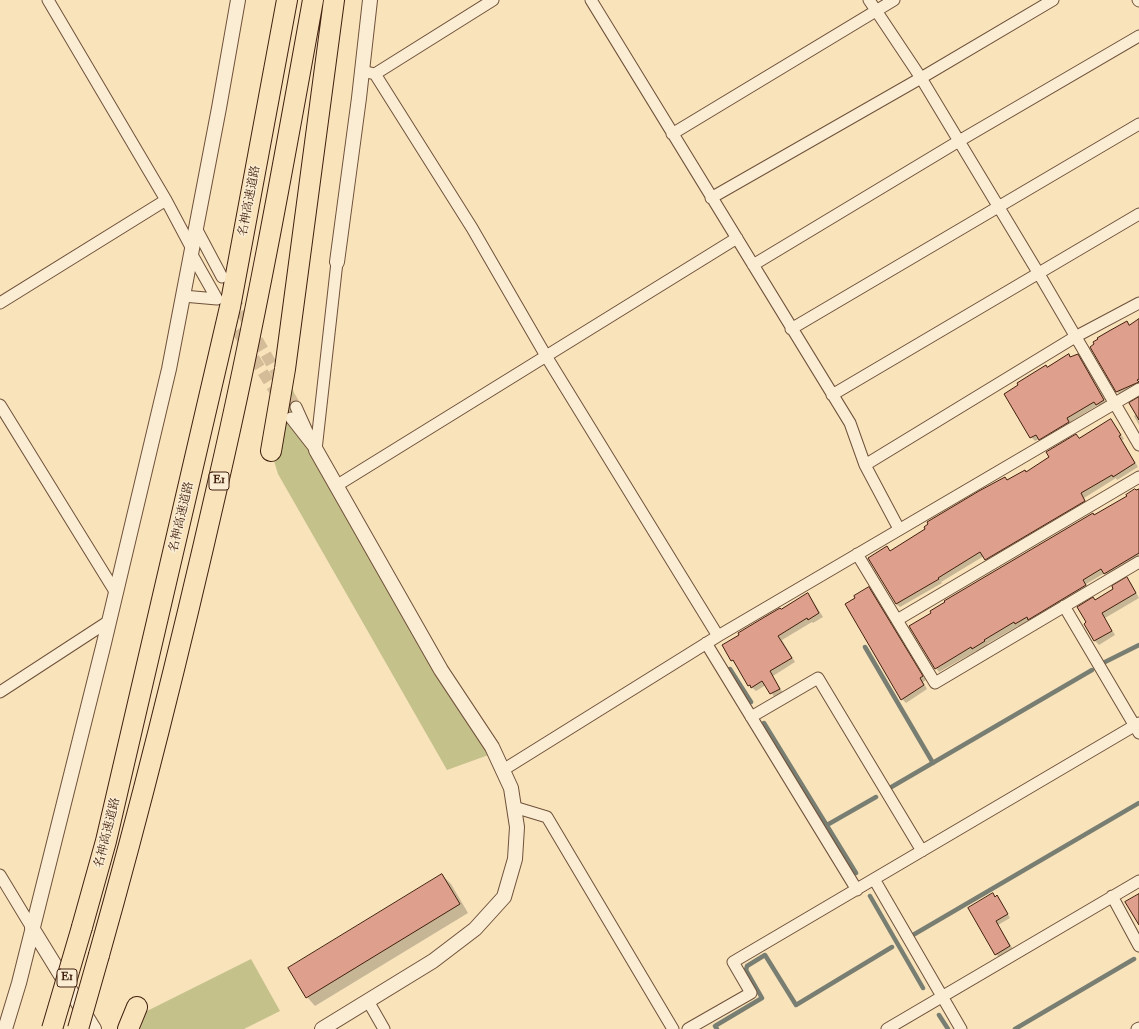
<!DOCTYPE html>
<html>
<head>
<meta charset="utf-8">
<style>
	body { margin:0 }
	canvas { display:block; background:#f8e3bb }
</style>
</head>
<body>
<canvas width="1139" height="1029"></canvas>
<script>
const ctx = document.querySelector('canvas').getContext('2d');
ctx.lineJoin = 'round';
function fill(path, color) {
  ctx.fillStyle = color;
  ctx.fill(path, 'evenodd');
}
function stroke(path, color, width, dash) {
  ctx.strokeStyle = color;
  ctx.lineWidth = width;
  ctx.lineCap = dash ? 'butt' : 'round';
  ctx.setLineDash(dash || []);
  ctx.stroke(path);
}
function write(font, color, halo, rows, align = 'center') {
  ctx.font = font + ' "IM FELL Double Pica","Noto Serif JP",serif';
  ctx.lineWidth = 3;
  ctx.setLineDash([]);
  ctx.textBaseline = 'middle';
  ctx.strokeStyle = halo;
  ctx.fillStyle = color;
  for (const [text, x, y, turn = 0] of rows) {
    ctx.save();
    ctx.translate(x, y);
    ctx.rotate((+turn || 0) * Math.PI / 180);
    ctx.textAlign = isNaN(turn) ? turn : align;
    if (halo) ctx.strokeText(text, 0, 0);
    ctx.fillText(text, 0, 0);
    ctx.restore();
  }
}
fill(new Path2D(`
	M285,369L316,450L494,753L447,770L278,474L271,451Z
	M251,959L280,1011L244,1029H140L147,1011Z`), '#c5c18b');
fill(new Path2D(`
	M1139,320V387L1121,396L1117,392L1091,347L1127,322L1130,325Z
	M1068,355L1071,358L1078,355L1081,359L1107,404L1100,408L1098,405L1070,422L1072,426L1043,443L1039,439L1035,441L1031,437L1005,394Z
	M1139,398V425L1134,416L1137,414Z
	M1111,420L1124,439L1122,440L1138,467L1117,480L1116,478L1084,498L1088,505L989,563L984,556L941,582L942,583L900,607L896,604L887,548L891,552L1005,478L1008,481L1027,473L1051,458L1076,435L1080,439Z
	M1139,491V559L1109,578L1105,573L1086,584L1089,589L1019,627L1018,626L987,644L988,645L977,652L976,651L939,672L936,668L1095,516Z
	M1127,579L1131,583L1139,598L1105,618L1115,635L1099,645L1095,641L1085,624L1096,601L1115,590Z
	M869,589L873,592L926,680L923,682L927,689L906,703L902,699L856,598Z
	M807,594L811,598L823,617L813,623L812,622L782,640L795,662L773,676L783,693L775,698L766,685L756,691L749,685L723,646Z
	M442,875L451,884L468,913L315,1006L307,997Z
	M992,894L1000,900L1010,918L998,925L1013,949L999,957L996,954Z`), '#0003');
stroke(new Path2D(`
	M865,647L933,763
	M1105,662L1139,645
	M730,669L751,702
	M764,723L856,873
	M888,789L1092,670
	M827,825L876,797
	M870,896L923,988
	M913,935L1139,803
	M939,1015L948,1029
	M717,1029L715,1026L762,998L746,970L747,966L765,955L796,1005L892,947
	M1015,1029L1134,959`), '#797e72', 4.5);
const building = new Path2D(`
	M1139,319V379L1137,380L1139,382L1116,392L1090,347L1094,344L1093,342L1098,339L1097,338L1109,331L1127,321L1129,325Z
	M1069,354L1070,357L1078,354L1104,400L1096,405L1094,402L1067,418L1069,422L1039,440L1036,435L1030,438L1004,394L1018,385L1017,383L1046,365L1047,367Z
	M1139,397V420L1129,403Z
	M1111,419L1121,435L1119,436L1135,463L1113,477L1112,475L1081,493L1085,501L985,560L980,552L938,578L939,579L896,604L868,558L887,546L890,551L925,529L924,527L928,524L927,522L979,491L1005,477L1007,480L1025,470L1026,472L1049,457L1046,452L1076,434L1079,438Z
	M1135,489L1136,490L1139,489V553L1104,574L1101,569L1083,580L1086,585L1028,620L1027,617L1015,624L1014,622L984,640L985,641L972,649L971,647L935,669L909,626L931,613L930,611L945,602L944,601L1093,513L1094,515L1127,496L1126,495Z
	M1127,577L1136,593L1102,613L1112,631L1094,641L1084,624L1086,622L1077,607L1093,597L1095,600L1113,589L1112,586Z
	M869,587L923,676L920,678L924,685L901,700L845,604L855,598L854,596Z
	M808,593L819,613L808,620L807,618L778,636L792,658L770,671L780,689L770,694L762,681L751,688L750,685L748,686L733,660L731,661L722,645L739,635L738,633L763,618L780,608L781,609Z
	M442,874L460,904L306,998L288,968Z
	M993,893L995,897L997,895L1008,914L996,921L1010,946L995,955L968,908Z
	M1139,894V925L1125,902Z`);
fill(building, '#de9f8c');
stroke(building, '#42200f', 1);
stroke(new Path2D(`
	M233,297L296,407
	M228,316L280,400`), '#d4bc99', 11, [11, 5.5]);
const minor = new Path2D(`
	M48,0L166,200L192,249
	M591,0L850,423L865,465L899,529
	M869,0L921,78L1039,274L1139,445
	M1138,0L1139,1
	M362,71L375,74L472,228L546,356L718,636
	M375,74L493,0
	M672,134L894,0
	M711,198L921,78L1053,0
	M196,228L222,277
	M191,253L217,299
	M753,265L959,141L1139,36
	M183,296L217,299
	M0,303L166,200
	M791,329L1139,124
	M832,395L1139,214
	M0,405L116,593
	M296,407L310,438
	M291,418L316,450
	M316,450L337,262
	M865,465L1075,337L1139,303
	M336,486L737,238
	M857,554L935,683L1139,562
	M1064,606L1139,733
	M897,620L1139,477
	M706,643L857,890
	M0,692L109,621
	M751,717L818,678L922,851
	M503,770L718,636L1139,389
	M514,807L547,817L673,1029
	M0,875L32,928
	M874,879L961,1029
	M1112,896L1139,946
	M368,1001L384,1029
	M688,1029L751,993L733,962L1139,723
	M887,1029L1139,881
	M1137,1029L1139,1028`);
const tertiary = new Path2D(`
	M337,262L359,98L370,0
	M316,450L441,670L492,747L511,788L517,827L515,859L504,897L475,929L433,961L322,1029
	M32,928L94,1029
	M5,1029L19,983L104,643L169,369L219,108L238,0`);
const motorway = new Path2D(`
	M271,451L285,369L334,0
	M82,927L106,841L230,307L287,0
	M99,955C143,799 182,641 218,483C255,323 284,161 313,0
	M128,1029L137,1007`);
stroke(minor, '#70513a', 13);
stroke(tertiary, '#70513a', 16);
stroke(motorway, '#42200f', 22);
stroke(minor, '#faedd3', 11);
stroke(tertiary, '#faedd3', 14);
stroke(motorway, '#f8e3bb', 20);
const motorwayBridge = new Path2D(`
	M52,1029L82,927
	M78,1029L99,955`);
stroke(motorwayBridge, '#42200f', 22, []);
stroke(motorwayBridge, '#f8e3bb', 20);
for (const [x, y, w] of [
	[219,481,20],
	[67,978,20]
]) {
  const box = new Path2D();
  box.roundRect(x - w / 2, y - 9, w, 18, 3);
  ctx.fillStyle = '#faedd3';
  ctx.fill(box);
  stroke(box, '#42200f', 1);
}
write('bold 11px', '#42200f', null, [
	["E1",219,481],
	["E1",67,978]
]);
write('12px', '#42200f', '#faedd3', [
	["名神高速道路",250,201,-79],
	["名神高速道路",182,517,-77],
	["名神高速道路",108,833,-76]
]);
</script>
</body>
</html>
